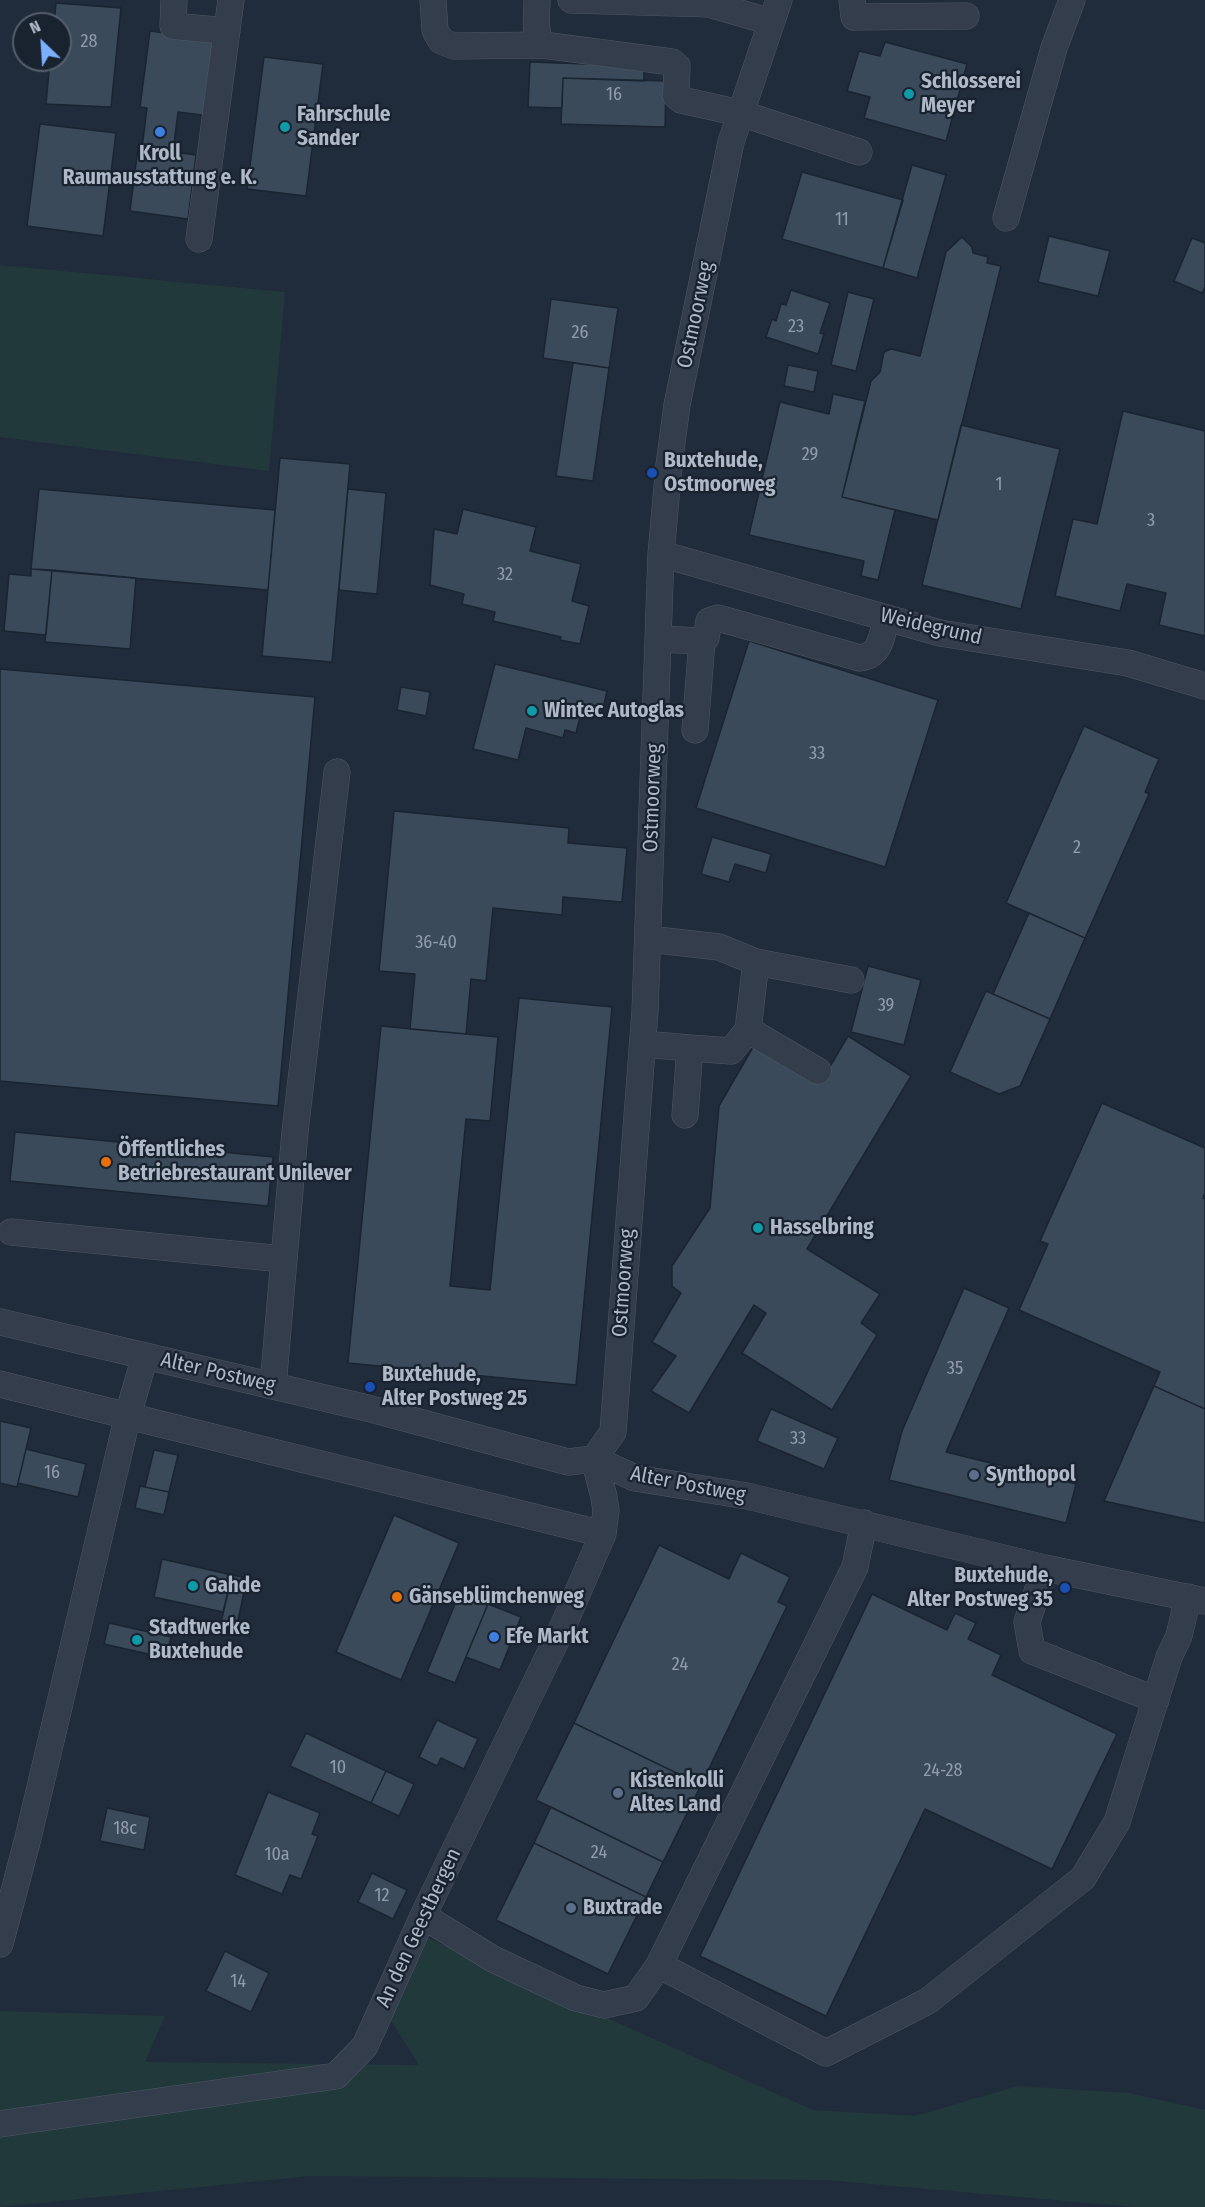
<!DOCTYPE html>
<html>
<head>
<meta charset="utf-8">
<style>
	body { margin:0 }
	#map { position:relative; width:1205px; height:2207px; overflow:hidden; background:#202b3b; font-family:"Fira Sans Condensed",sans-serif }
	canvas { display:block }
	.north { position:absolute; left:12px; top:12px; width:60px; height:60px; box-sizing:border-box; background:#19222f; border:2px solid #555e6c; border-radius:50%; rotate:335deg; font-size:16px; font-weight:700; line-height:24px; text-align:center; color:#aeb8c7 }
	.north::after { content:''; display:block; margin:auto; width:21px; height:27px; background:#7bb0ff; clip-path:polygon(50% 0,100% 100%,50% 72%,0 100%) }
</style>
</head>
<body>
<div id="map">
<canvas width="1205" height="2207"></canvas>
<div class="north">N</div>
</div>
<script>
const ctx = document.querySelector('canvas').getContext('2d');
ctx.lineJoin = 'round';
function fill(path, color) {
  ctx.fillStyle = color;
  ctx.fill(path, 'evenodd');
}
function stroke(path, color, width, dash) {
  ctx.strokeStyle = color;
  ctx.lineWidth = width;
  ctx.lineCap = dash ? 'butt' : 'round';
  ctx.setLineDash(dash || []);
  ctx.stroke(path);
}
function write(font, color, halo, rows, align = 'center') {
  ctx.font = font + ' "Fira Sans Condensed",sans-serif';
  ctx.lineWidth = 4.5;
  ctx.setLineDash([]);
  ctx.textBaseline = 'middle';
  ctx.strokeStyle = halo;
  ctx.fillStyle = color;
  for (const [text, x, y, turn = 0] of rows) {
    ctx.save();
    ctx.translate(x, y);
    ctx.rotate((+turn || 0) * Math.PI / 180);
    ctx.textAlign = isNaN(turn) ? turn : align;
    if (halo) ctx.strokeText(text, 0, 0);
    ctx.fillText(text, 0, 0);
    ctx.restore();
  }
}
fill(new Path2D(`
	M0,265L285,292L269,471L0,437Z
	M428,1938L813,2110L915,2116L1018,2086L1129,2093L1205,2110V2207H1134L826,2180L309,2176L0,2207V2011L165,2016L145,2062L419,2065L388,2016Z`), '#22393c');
const building = new Path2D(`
	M56,3L121,8L111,107L46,104L50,60H60V24H54Z
	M150,31L219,40L210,116L178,112L173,152L196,155L188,219L130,211L138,148H142L147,108L140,107Z
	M885,42L967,64L946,141L864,118L870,97L847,91L859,51L880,56Z
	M264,57L323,64L306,196L247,189Z
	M530,62L644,66V81L563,78L562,108L528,107Z
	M563,78L666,81L665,127L561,124Z
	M40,124L116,133L103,236L27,226Z
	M912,165L946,175L917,278L883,268Z
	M802,172L903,200L883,268L782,239Z
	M1049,236L1110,251L1098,296L1038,282Z
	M962,237L972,247L973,253L988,257L987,263L1001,266L938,520L842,497L871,381L880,372L884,352L891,349L920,356L946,252Z
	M1192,238L1205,243V287L1202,293L1174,281Z
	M791,290L830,303L820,333L824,334L818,354L766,337L772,319L776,321L781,304L786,305Z
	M848,292L874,299L856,371L831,365Z
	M551,299L618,308L609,368L543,358Z
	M573,363L609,368L593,481L556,476Z
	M788,365L818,371L814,392L784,386Z
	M833,394L865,401L842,497L895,510L878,580L861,576L864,561L749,535L780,402L829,414Z
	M1123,411L1205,431V636L1159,625L1166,593L1127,584L1120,611L1055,596L1073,519L1097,524Z
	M961,425L1060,449L1021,609L922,585Z
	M280,458L350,464L332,662L262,656Z
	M39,489L275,510L268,590L31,569Z
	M348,489L386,493L377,594L339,590Z
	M463,509L536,527L530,551L581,564L572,601L589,606L580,644L560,640L561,637L493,621L495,612L462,604L464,594L430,585L434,529L457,534Z
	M31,569L52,570L46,635L4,631L9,574L31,576Z
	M52,570L136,578L130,649L45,642Z
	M749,641L938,700L885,867L696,808Z
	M495,664L607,691L602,713L582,709L576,733L565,730L563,738L526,728L518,760L473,749Z
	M0,669L315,697L278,1106L0,1081Z
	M401,687L430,692L426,716L397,710Z
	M1084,726L1159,759L1145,792L1149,794L1085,938L1006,903Z
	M394,811L569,828L568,843L627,848L622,902L563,897L562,915L493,908L486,981L471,979L466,1034L410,1029L415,974L379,971Z
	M712,837L771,854L766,873L735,864L729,882L701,874Z
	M1029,913L1085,938L1050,1019L993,994Z
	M868,966L921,980L904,1045L851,1032Z
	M986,991L1050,1019L1020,1086L999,1094L950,1072Z
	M519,998L612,1007L576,1385L348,1363L381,1026L498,1037L490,1121L466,1119L450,1286L490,1290Z
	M848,1036L911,1076L807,1249L880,1294L861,1323L877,1335L832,1410L742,1353L766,1313L754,1305L689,1413L651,1391L676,1356L652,1342L681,1293L672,1286V1266L710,1208L719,1106L756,1042L822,1080Z
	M1102,1103L1205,1148V1193L1203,1198L1205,1199V1409L1154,1386L1160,1372L1019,1310L1048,1244L1040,1241Z
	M15,1132L273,1157L268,1206L10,1181Z
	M964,1288L1009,1308L946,1452L1076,1484L1066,1523L889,1480L902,1431Z
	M1154,1386L1205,1409V1523L1104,1501Z
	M771,1409L838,1438L824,1469L757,1441Z
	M0,1421L31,1428L17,1487L0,1483Z
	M26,1449L86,1464L78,1497L18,1483Z
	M154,1450L178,1455L169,1492L145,1487Z
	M140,1486L169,1492L164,1515L135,1508Z
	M394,1515L459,1543L401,1680L336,1652Z
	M659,1545L729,1579L741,1553L790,1577L778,1602L787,1606L701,1785L574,1723Z
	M162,1559L232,1575L223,1612L154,1597Z
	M232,1575L247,1578L236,1630L220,1627Z
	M460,1592L488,1604L455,1683L427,1672Z
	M872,1594L947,1630L955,1613L976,1623L968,1639L1001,1655L992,1675L1117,1734L1052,1869L925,1809L826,2016L700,1956Z
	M488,1604L521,1617L500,1670L466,1657Z
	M109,1623L171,1637L166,1658L104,1644Z
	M437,1720L478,1739L464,1769L441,1758L437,1766L419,1757Z
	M574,1723L701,1785L663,1862L536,1800Z
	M306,1733L386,1771L371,1803L290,1766Z
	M386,1771L414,1784L399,1816L371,1803Z
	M268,1792L320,1813L312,1834L318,1836L301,1879L290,1875L282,1894L235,1875Z
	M551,1807L663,1862L646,1897L534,1843Z
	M107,1808L150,1817L144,1850L100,1841Z
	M534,1843L646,1897L608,1974L496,1920Z
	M372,1873L407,1890L393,1919L358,1902Z
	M225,1951L269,1973L251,2012L206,1991Z`);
fill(building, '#3b4a5b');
stroke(building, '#1b2431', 1.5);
const minor = new Path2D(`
	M174,0L173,26L227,31
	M433,0L435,30L441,41L454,46L543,45
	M537,0C537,14 533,34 543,45L672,62L677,66L676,96L681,100L740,113L859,152
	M571,0L709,4L771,22
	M852,0L854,17L966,16
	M1006,218L1054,48L1072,0
	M199,239L231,0
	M661,554L940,633L1128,663L1205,686
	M658,639L702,641L706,638L709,621L718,618L860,658C881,655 882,636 886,618
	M695,730L702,641
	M648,939L719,947L756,962L748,1030L731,1051L690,1048L685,1115
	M756,962L851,980
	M748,1030L818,1071
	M643,1044L690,1048
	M11,1232L283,1259
	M0,1322L367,1408L568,1462L594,1459L635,1478L747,1496L1045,1568L1205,1601
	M0,1384L603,1534
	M273,1386L295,1132L337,772
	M594,1459L613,1432L645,1011L661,554L669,465L677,405L731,142L779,0
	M1045,1568L1027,1622L1032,1651L1156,1700
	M423,1916L493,1959L576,1998L604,2005L636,1998L659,1965L855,1567L864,1523
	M0,1944L28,1838L128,1415L145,1356
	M659,1965L826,2053L928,2001L1083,1878L1117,1822L1169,1657L1179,1636L1188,1597
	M0,2124L336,2076L365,2046L423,1916L564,1624L603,1534L606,1511L604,1497L594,1459`);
stroke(minor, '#4e5865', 27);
stroke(minor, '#333d4b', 26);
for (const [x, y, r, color] of [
	[909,94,6,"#0f9aa8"],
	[285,127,6,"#0f9aa8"],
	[160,132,6,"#3f7fe0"],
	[652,473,6,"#1a4fb4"],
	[532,711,6,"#0f9aa8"],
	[106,1162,6,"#e8710a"],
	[758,1228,6,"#0f9aa8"],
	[370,1387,6,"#1a4fb4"],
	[974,1475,6,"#5c6f8a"],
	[193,1586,6,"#0f9aa8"],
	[1065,1588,6,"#1a4fb4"],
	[397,1597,6,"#e8710a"],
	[494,1637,6,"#3f7fe0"],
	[137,1640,6,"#0f9aa8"],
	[618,1793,6,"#5c6f8a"],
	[571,1908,6,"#5c6f8a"]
]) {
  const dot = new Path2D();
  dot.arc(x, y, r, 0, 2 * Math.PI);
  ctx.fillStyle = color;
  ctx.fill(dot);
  stroke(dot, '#19222f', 2);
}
write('18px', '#919cac', null, [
	["28",89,42],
	["16",614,95],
	["11",842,220],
	["23",796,327],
	["26",580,333],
	["29",810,455],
	["1",999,485],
	["3",1151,521],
	["32",505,575],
	["33",817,754],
	["2",1077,848],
	["36-40",436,943],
	["39",886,1006],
	["35",955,1369],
	["33",798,1439],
	["16",52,1473],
	["24",680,1665],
	["10",338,1768],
	["24-28",943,1771],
	["18c",125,1829],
	["24",599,1853],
	["10a",277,1855],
	["12",382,1896],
	["14",238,1982]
]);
write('bold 21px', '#aeb8c7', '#19222f', [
	["Schlosserei",921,82],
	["Meyer",921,106],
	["Fahrschule",297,115],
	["Sander",297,139],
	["Kroll",160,154,"center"],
	["Raumausstattung e. K.",160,178,"center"],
	["Buxtehude,",664,461],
	["Ostmoorweg",664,485],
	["Wintec Autoglas",544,711],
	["Öffentliches",118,1150],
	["Betriebrestaurant Unilever",118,1174],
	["Hasselbring",770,1228],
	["Buxtehude,",382,1375],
	["Alter Postweg 25",382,1399],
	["Synthopol",986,1475],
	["Buxtehude,",1053,1576,"right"],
	["Alter Postweg 35",1053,1600,"right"],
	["Gahde",205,1586],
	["Gänseblümchenweg",409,1597],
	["Stadtwerke",149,1628],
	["Buxtehude",149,1652],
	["Efe Markt",506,1637],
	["Kistenkolli",630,1781],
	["Altes Land",630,1805],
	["Buxtrade",583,1908]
], 'left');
write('21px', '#aeb8c7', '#19222f', [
	["Ostmoorweg",696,315,-78],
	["Weidegrund",931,627,13],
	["Ostmoorweg",653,798,-88],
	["Ostmoorweg",624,1283,-86],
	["Alter Postweg",218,1373,13],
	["Alter Postweg",688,1485,11],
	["An den Geestbergen",419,1928,-65]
]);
</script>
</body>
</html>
